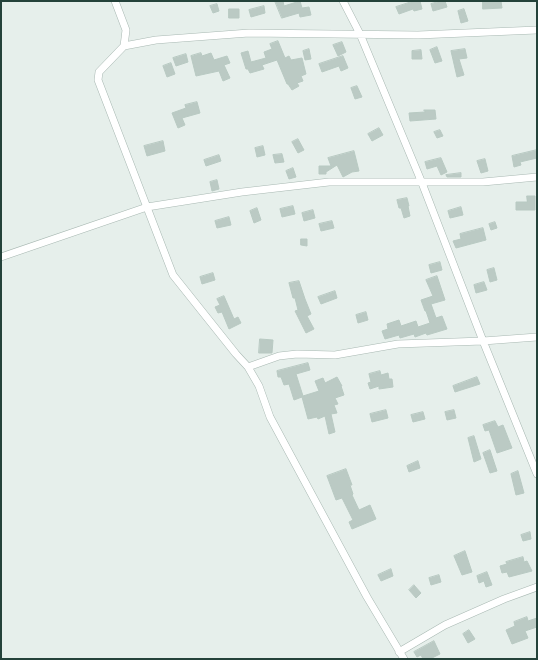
<!DOCTYPE html>
<html>
<head>
<meta charset="utf-8">
<style>
	body { margin:0 }
	#map { position:relative; width:538px; height:660px; overflow:hidden; background:#e6efeb; font-family:Overpass,sans-serif }
	canvas { display:block }
	.frame { position:absolute; inset:0; border:2px solid #24423a; pointer-events:none }
</style>
</head>
<body>
<div id="map">
<canvas width="538" height="660"></canvas>
<div class="frame"></div>
</div>
<script>
const ctx = document.querySelector('canvas').getContext('2d');
ctx.lineJoin = 'round';
function fill(path, color) {
  ctx.fillStyle = color;
  ctx.fill(path, 'evenodd');
}
function stroke(path, color, width, dash) {
  ctx.strokeStyle = color;
  ctx.lineWidth = width;
  ctx.lineCap = dash ? 'butt' : 'round';
  ctx.setLineDash(dash || []);
  ctx.stroke(path);
}
const building = new Path2D(`
	M275,1H283L284,6L300,1L302,8L309,7L311,15L300,17L299,13L282,18Z
	M414,1H420L422,9L414,11L413,9L399,14L396,7Z
	M441,1H445L447,7L433,11L431,4Z
	M483,1H501L502,8L483,9Z
	M217,4L219,11L213,13L210,6Z
	M264,6L265,13L251,17L249,10Z
	M229,9H239V18H229Z
	M464,9L468,21L461,23L458,11Z
	M278,41L285,58L289,56L291,60L302,58L306,74L301,76L303,81L297,83L299,86L292,90L288,84H287L277,60L262,65L264,69L250,73L248,69H246L241,53L248,51L251,62L266,58L264,52L272,49L270,44Z
	M342,42L346,52L338,56L333,45Z
	M437,47L442,61L435,63L430,50Z
	M309,49L311,59L305,60L303,51Z
	M465,49L467,58L459,59L464,75L457,77L451,51Z
	M421,50L422,59H412V51Z
	M201,53L202,56L211,53L214,60L227,56L230,63L224,65L230,78L223,81L219,71L196,76L191,56Z
	M186,54L188,62L176,66L173,58Z
	M343,56L348,68L341,71L339,66L322,72L319,64Z
	M171,63L175,74L167,77L163,66Z
	M357,86L362,97L355,99L351,88Z
	M197,102L200,113L182,118L185,125L178,128L172,113L186,108L185,105Z
	M424,110H435L436,119L410,121L409,113L425,112Z
	M379,128L383,135L372,141L368,134Z
	M440,130L443,136L437,138L434,132Z
	M298,139L304,150L298,153L292,142Z
	M163,141L165,151L147,156L144,146Z
	M263,146L265,155L257,157L255,148Z
	M537,150V158L520,162L521,165L514,167L512,156Z
	M354,151L359,171L352,172L343,177L337,165L326,172V174H319V166H331L328,158Z
	M282,154L284,162L275,163L273,155Z
	M219,155L221,161L206,166L204,160Z
	M441,158L447,172L441,175L437,166L427,169L425,162Z
	M485,159L488,171L481,173L477,161Z
	M293,168L296,177L289,179L286,171Z
	M461,173V177H447L446,175Z
	M217,180L219,189L212,191L210,182Z
	M527,196H535V210H516V202H527Z
	M407,198L409,206H408L410,216L404,218L401,208H399L397,200Z
	M293,206L295,214L282,217L280,209Z
	M461,207L463,215L450,218L448,211Z
	M257,208L261,220L254,223L250,211Z
	M313,210L315,218L304,221L302,213Z
	M229,217L231,225L217,228L215,221Z
	M332,221L334,228L321,231L319,224Z
	M495,222L497,228L491,230L489,224Z
	M483,228L486,240L456,248L453,241L461,239L460,234Z
	M301,239H307V246L301,245Z
	M440,262L442,270L431,273L429,265Z
	M494,268L497,280L490,282L487,270Z
	M213,273L215,280L202,284L200,277Z
	M437,276L445,300L431,304L436,318L442,316L447,329L427,335L426,333L415,337L414,334L400,338L399,335L385,339L382,331L388,329L387,324L399,320L401,326L416,321L418,327L430,323L426,311H425L421,300L433,296L426,280Z
	M299,281L305,299L311,314L307,316L314,329L306,333L295,311L298,310L295,298H293L289,283Z
	M484,282L487,290L476,293L474,285Z
	M335,291L337,298L321,304L318,297Z
	M224,296L234,319L238,317L241,323L229,329L222,312L218,313L215,307L220,305L217,299Z
	M366,312L368,320L358,323L356,315Z
	M260,339L273,340L272,353H259Z
	M308,363L310,370L296,374L303,396L319,391L315,381L323,378L325,383L337,377L342,386H341L344,395L335,398L338,404L334,405L337,413L331,414L335,432L329,434L325,416L318,419L317,417L308,419L302,397L294,400L289,384L284,385L281,377H278L277,371Z
	M380,371L381,375L388,373L389,379H392L393,387L379,389V386L370,389L368,383L371,382L369,374Z
	M477,377L480,384L455,392L453,386Z
	M386,410L388,418L372,422L370,414Z
	M454,410L456,418L447,420L445,412Z
	M423,412L425,419L413,422L411,415Z
	M495,421L498,427L503,425L512,448L497,453L489,430L485,431L483,425Z
	M474,436L481,459L474,462L468,438Z
	M490,450L497,471L490,473L483,453Z
	M418,461L420,468L409,472L407,466Z
	M346,469L352,485H350L353,494L352,495L359,510L370,505L376,519L352,529L349,522L353,520L342,498L336,500L327,476Z
	M518,471L524,493L516,495L511,474Z
	M530,532L531,539L523,541L521,535Z
	M465,551L472,572L462,575L454,556Z
	M523,557L524,562L527,561L532,571L509,577L507,572L502,573L500,566L507,564L506,562Z
	M391,569L393,576L381,581L378,575Z
	M487,572L492,585L486,587L484,581L479,583L477,576Z
	M439,575L441,582L431,585L429,578Z
	M414,585L421,593L416,598L409,590Z
	M527,617L528,621L537,618V627L525,631L528,638L512,644L506,630L515,626L514,622Z
	M469,630L475,639L468,643L463,634Z
	M434,641L440,654L430,659H423L421,655L417,657L414,652Z`);
fill(building, '#bbcac4');
stroke(building, '#b8c9c2', 1);
const minor = new Path2D(`
	M115,1L126,30L124,46
	M343,1L360,34L422,183L483,341L537,474
	M1,257L147,207L242,192L329,182H483L537,177
	M248,367L279,356L297,354L335,355L398,344L483,341L537,337
	M399,652L445,625L504,599L537,587
	M404,659L367,597L270,417L259,386L248,367L236,354L173,275L98,80L99,72L124,46L156,40L249,33L418,35L537,30`);
stroke(minor, '#a8b8b2', 8);
stroke(minor, '#fff', 7);
</script>
</body>
</html>
